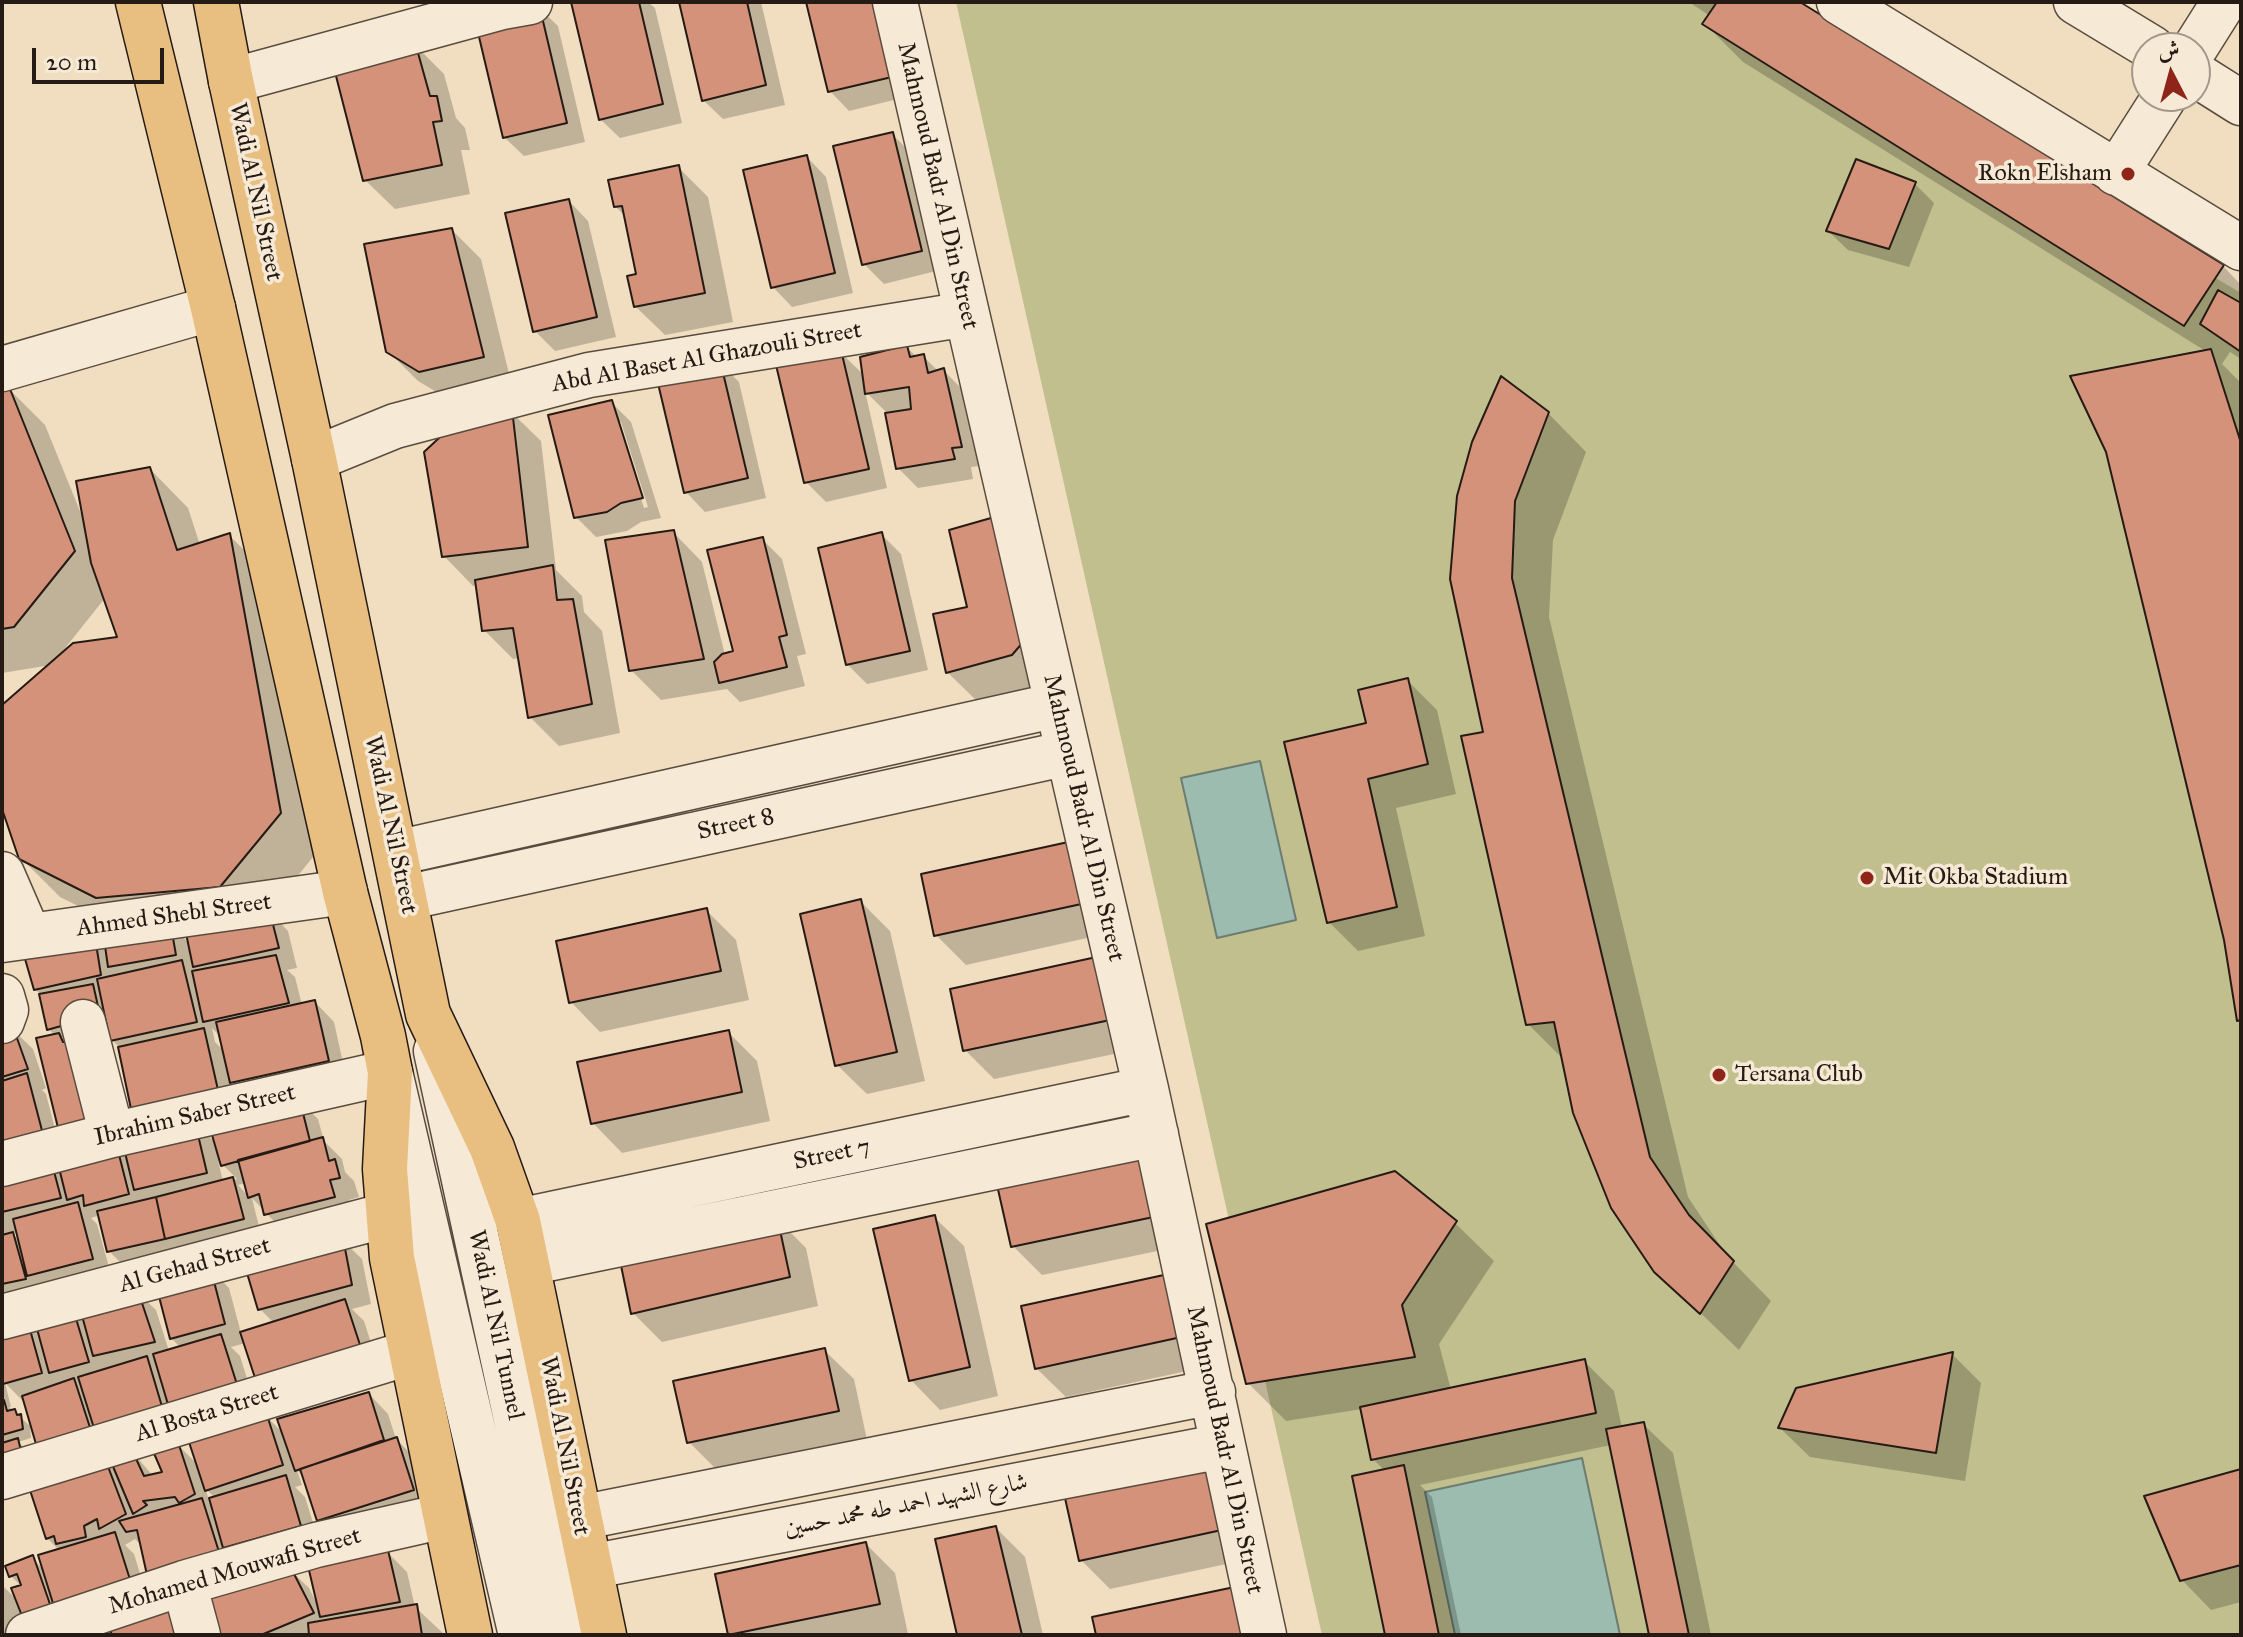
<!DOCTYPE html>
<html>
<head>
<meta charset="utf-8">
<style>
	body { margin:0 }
	#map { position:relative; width:2243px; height:1637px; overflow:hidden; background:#f1dec0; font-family:"IM FELL Great Primer",Amiri,serif }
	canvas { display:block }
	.frame { position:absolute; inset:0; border:4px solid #261b14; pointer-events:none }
	.north { position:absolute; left:2131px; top:32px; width:80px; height:80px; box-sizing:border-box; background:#f6ead6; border:2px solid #a39788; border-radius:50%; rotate:354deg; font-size:22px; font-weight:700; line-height:32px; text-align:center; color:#261b14 }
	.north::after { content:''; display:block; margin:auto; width:28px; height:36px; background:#8f2418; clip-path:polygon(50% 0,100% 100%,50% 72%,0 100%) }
	.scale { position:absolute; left:32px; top:48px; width:132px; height:36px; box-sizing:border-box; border:4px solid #261b14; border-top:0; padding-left:10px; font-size:24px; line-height:28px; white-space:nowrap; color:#261b14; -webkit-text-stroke:6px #f6ead6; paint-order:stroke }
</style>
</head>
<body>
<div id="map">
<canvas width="2243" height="1637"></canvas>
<div class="frame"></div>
<div class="north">ش</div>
<div class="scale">20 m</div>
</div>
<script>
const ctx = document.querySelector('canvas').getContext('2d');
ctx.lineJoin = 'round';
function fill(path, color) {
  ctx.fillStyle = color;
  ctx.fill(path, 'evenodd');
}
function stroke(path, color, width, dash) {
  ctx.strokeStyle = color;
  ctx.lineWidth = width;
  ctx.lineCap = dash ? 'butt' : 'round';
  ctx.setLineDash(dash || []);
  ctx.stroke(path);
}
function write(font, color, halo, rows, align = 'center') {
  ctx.font = font + ' "IM FELL Great Primer",Amiri,serif';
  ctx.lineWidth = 7;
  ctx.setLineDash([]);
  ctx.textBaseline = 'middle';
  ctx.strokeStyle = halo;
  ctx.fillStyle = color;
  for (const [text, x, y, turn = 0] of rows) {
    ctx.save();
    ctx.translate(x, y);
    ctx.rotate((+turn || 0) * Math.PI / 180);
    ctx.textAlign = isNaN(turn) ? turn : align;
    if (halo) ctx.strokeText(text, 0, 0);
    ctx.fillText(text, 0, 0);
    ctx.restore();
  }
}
fill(new Path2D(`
	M956,2H1750L2241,293V1635H1322Z`), '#c1bf8e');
const water = new Path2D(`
	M1260,761L1296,920L1217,938L1181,778Z
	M1582,1458L1620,1635H1455L1425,1492Z`);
fill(water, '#9bbcae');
stroke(water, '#6c7c70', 2);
fill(new Path2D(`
	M576,2H648L655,8L682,123L620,138L600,119Z
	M681,2H761L785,105L723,119L703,100Z
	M808,2L910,96L849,111L830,91Z
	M1689,2H1796L2223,266L2241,285V359L2230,352L2222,364L2241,383V1022L2207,352L1743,62L1705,24L1710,16Z
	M538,7L558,26L585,142L524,156L504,137Z
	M414,44L444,74L456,118L465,128L470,150H461L470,194L395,209L365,180Z
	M892,134L912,154L940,270L884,284L864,264Z
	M807,157L826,177L853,293L792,307L773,287Z
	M678,167L708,197L733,322L665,335L635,306L638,276L626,217L615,206Z
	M1914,183L1934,203L1909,267L1848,250L1828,231Z
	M569,201L588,221L616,337L555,351L535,331Z
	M452,230L481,259L512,386L450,400L418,381L388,351Z
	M906,347L917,357L923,356L939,372L944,371L963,390L980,466L971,467L973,479L918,488L898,468L887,413L865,391L887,488L826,502L806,482L840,352L865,376Z
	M719,362L739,382L766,498L705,512L686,492Z
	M7,387L45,425L82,516L150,469L188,508L200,545L229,535L267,573L318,851L269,911L288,931L297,968L287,970L295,977L302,1005L315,1002L334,1022L347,1081L251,1101L230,1080L236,1109L192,1119L216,1143L298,1100L318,1119L324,1141L342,1159L345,1172L354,1181L359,1197L349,1200L353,1216L286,1234L252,1198L262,1239L129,1271L109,1251L101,1220L97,1216L91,1218L97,1224L112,1278L2,1308V973L17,1026L11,1028L33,1049L46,1088L42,1090L46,1094L62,1156L55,1036L49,1029L41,995L35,989L23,946L126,930L60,897L21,858L2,803V708L51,665L2,673V388ZM105,598L120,638L64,653L62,652ZM188,931L190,944L178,932ZM109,1024L112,1040L120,1048L155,1130L120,1138L66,1044L60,1038ZM212,1028L222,1038L225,1052L215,1042ZM218,1160L237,1179L223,1182ZM246,1183L250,1198L238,1185ZM18,1232L21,1242L12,1233Z
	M612,403L631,422L661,518L641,522L627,531L596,537L576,517ZM617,422H621L648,507L644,508Z
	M511,412L541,441L556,570L582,596L584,612L602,631L620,733L559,746L530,717L520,658L513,659L484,630L478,585L473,586L444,556Z
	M1548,413L1586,452L1553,540L1549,617L1688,1197L1727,1256L1771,1301L1739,1350L1656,1270L1564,1060L1528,1024L1485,734L1452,578Z
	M997,519L1042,684L977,701L947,672Z
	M673,532L702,562L725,655L735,652L762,539L782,559L806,654L797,656L805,686L740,702L727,689L661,700L631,670Z
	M881,534L901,554L928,670L867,684L847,664Z
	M1407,680L1437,710L1456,794L1396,808L1425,936L1358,951L1329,922L1368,724Z
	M1072,843L1114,932L966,965L936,935Z
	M861,902L890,931L925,1081L867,1094L837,1065Z
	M706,910L736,940L749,1000L600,1032L571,1002Z
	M1101,958L1143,1048L994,1079L965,1050Z
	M728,1032L757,1061L770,1121L622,1153L593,1123Z
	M1149,1154L1191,1244L1042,1275L1013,1246Z
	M934,1217L964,1246L998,1396L940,1410L911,1380Z
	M776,1218L806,1248L818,1306L662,1342L633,1313Z
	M1455,1223L1494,1261L1439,1344L1451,1390L1584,1361L1614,1391L1622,1428L1643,1424L1673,1453L1711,1635H1652L1611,1445L1420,1485L1432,1497L1461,1635H1387L1385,1471L1373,1459L1362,1409L1286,1421L1248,1383Z
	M342,1240L362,1259L371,1304L352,1309L364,1321L380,1371L246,1343L231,1347L240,1356L259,1417L265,1415L284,1434L369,1394L388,1414L396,1439L416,1459L433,1509L338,1540L318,1520L305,1478L297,1470L302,1485L295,1487L305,1497L320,1545L245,1567L143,1547L135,1539L125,1545L134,1554L151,1609L114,1635L109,1622L32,1635H2V1585L18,1601L22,1587L11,1576L32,1558L45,1571L60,1551L47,1538L60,1470L24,1402L5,1383L11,1407H9L30,1426L31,1438L18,1442L27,1450L2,1463V1323L136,1291L156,1310L169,1351L181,1348L171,1338L209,1268L229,1288L241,1333L274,1323L260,1309ZM190,1440L199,1466L175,1442ZM155,1449L165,1474L153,1476L135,1455ZM112,1459L116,1471L106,1461ZM205,1488L215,1498L209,1500Z
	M1172,1275L1215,1365L1066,1397L1036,1368Z
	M824,1350L854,1379L867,1440L718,1471L689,1442Z
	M1952,1354L1981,1383L1965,1481L1810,1457L1780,1428Z
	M1216,1467L1259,1557L1110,1589L1081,1560Z
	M2241,1472V1602L2211,1610L2182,1580Z
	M996,1528L1025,1557L1043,1635H959Z
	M866,1544L895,1573L908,1634L731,1635L718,1576Z
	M387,1552L407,1572L415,1607L445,1635H222L289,1569L309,1588L318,1606Z`), '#0003');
const building = new Path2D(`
	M571,2H639L663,104L599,120Z
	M679,2H747L766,85L702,101Z
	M806,2H874L892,77L828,92Z
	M1717,2H1800L2224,265L2184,326L1702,24Z
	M539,4L567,123L503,138L475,20Z
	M415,42L430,96H437L442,121L433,122L442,165L363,181L336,76L357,51Z
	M893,132L922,251L862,265L833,146Z
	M807,155L835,273L771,288L743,170Z
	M1856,159L1916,182L1889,249L1826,231Z
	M679,165L705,293L634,307L627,276L636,274L622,206L614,207L608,180Z
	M569,199L597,317L533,332L505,213Z
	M452,228L484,357L419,372L386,352L364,244Z
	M2218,290L2241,303V352L2200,324Z
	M907,345L910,357L924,354L928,373L944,368L962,447L952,448L955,459L896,469L885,413L911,409L909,387L865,394L860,357Z
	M2211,349L2241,443V1020L2237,1021L2224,940L2106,452L2070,376Z
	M841,350L869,469L804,483L776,365Z
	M720,360L748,478L684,493L656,375Z
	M1501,376L1549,412L1515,501L1512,578L1650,1157L1689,1215L1734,1261L1700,1314L1654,1272L1611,1208L1573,1113L1554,1022L1526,1025L1461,736L1483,732L1450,579L1457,496L1472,442Z
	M8,384L75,551L14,627L2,629V386Z
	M612,400L643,498L621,503L607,512L574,518L548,415Z
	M512,409L528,547L442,557L424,452L454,424Z
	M150,467L177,550L230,533L281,813L220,887L96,898L19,859L2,809V705L73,643L117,637L91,563L76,481Z
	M998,516L1030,634L1012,655L946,673L933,614L967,607L949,530Z
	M674,530L704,659L629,671L605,540Z
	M882,532L910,651L846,665L818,548Z
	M763,537L787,635L779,637L787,667L719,683L714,662L722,654L733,651L707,550Z
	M553,565L557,600L573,599L592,704L528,718L513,628L482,631L475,580Z
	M1408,678L1428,764L1368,779L1397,907L1327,923L1284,742L1366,723L1358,690Z
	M1073,841L1086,903L934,936L921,874Z
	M861,899L897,1052L835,1066L800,914Z
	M707,908L721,971L569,1003L556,941Z
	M269,909L279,948L193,967L183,919Z
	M170,921L176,955L108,967L103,932Z
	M94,931L101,975L34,990L21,945Z
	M276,955L289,1003L203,1022L192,971Z
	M1101,956L1115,1019L963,1051L950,989Z
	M182,960L197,1022L110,1041L97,979Z
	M93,984L100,1015L47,1030L39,994Z
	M315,1000L329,1061L230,1083L216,1022Z
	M13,1027L28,1069L2,1077V1031Z
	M204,1028L218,1090L131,1109L118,1047Z
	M729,1030L742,1092L591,1124L577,1062Z
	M59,1033L63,1042L78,1039L103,1126L60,1136L36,1038Z
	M27,1073L45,1142L2,1152V1081Z
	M299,1097L310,1141L221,1166L208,1121Z
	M194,1118L207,1173L134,1190L121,1136Z
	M323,1137L329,1161L335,1159L340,1178L330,1180L335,1197L264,1215L259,1194L248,1198L238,1160Z
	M115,1139L129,1194L84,1206L83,1195L67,1200L56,1156Z
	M1149,1152L1163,1215L1011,1247L997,1185Z
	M50,1156L61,1198L2,1212V1170Z
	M1395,1171L1457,1221L1402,1305L1415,1357L1246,1384L1206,1224Z
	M233,1177L244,1219L165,1239L156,1197Z
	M156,1197L165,1239L107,1252L97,1211Z
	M78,1202L93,1259L27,1276L13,1219Z
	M935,1215L970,1367L909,1381L873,1229Z
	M777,1216L790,1277L631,1314L618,1251Z
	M13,1232L26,1279L2,1284V1235Z
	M343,1238L352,1285L258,1310L244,1263Z
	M210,1266L225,1324L170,1339L155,1281Z
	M1173,1273L1186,1336L1035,1369L1021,1306Z
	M137,1288L155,1342L93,1356L78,1301Z
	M345,1299L362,1351L257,1384L240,1332Z
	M72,1305L89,1362L49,1373L33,1314Z
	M26,1315L42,1373L3,1384L2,1321Z
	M221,1334L241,1397L172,1418L153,1354Z
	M825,1348L839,1411L687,1443L673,1381Z
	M1953,1352L1936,1453L1778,1428L1796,1388Z
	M147,1356L166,1420L98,1441L78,1377Z
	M1585,1359L1596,1413L1371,1460L1360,1407Z
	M74,1378L94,1440L38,1451L22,1396Z
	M369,1392L384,1440L295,1471L277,1419Z
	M2,1400H4L7,1411L15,1409L17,1415L21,1414L23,1429L2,1435Z
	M266,1412L283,1465L205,1491L188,1439Z
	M1644,1422L1689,1635H1649L1606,1429Z
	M397,1437L414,1490L317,1521L300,1469Z
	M18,1438L23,1460L2,1465V1443Z
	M178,1442L195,1494L179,1503L175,1497L143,1501L147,1505L133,1514L109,1457L132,1450L144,1476L162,1472L153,1451Z
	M104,1456L126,1514L99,1529L97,1519L84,1526L86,1537L56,1544L54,1536L46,1539L26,1478Z
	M1217,1465L1231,1528L1079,1561L1065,1498Z
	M1404,1465L1439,1635H1385L1352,1476Z
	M2241,1469V1565L2180,1581L2144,1496Z
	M286,1475L301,1526L223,1548L209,1498Z
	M202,1498L220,1555L147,1575L137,1530L126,1532L119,1521Z
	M996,1526L1022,1635H957L935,1539Z
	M115,1532L133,1589L56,1613L38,1555Z
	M866,1542L880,1604L728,1635L715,1574Z
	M388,1550L400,1602L320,1617L308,1566Z
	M33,1555L52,1610L24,1621L11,1588L21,1585L17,1574L9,1577L5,1566Z
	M290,1566L314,1613L261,1635H220L203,1594Z
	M1244,1585L1254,1635H1096L1092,1617Z
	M180,1596L190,1635H112L107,1624Z
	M417,1604L422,1635H309L308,1623Z`);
fill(building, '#d4927a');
stroke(building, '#261b14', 2);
const minor = new Path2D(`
	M895,2L1146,1089L1264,1635
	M1839,2L2241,248
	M2076,2L2152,48
	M2195,48L2224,2
	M2195,74L2241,103
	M231,81L502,7L530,2
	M2116,173L2165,96
	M2,369L213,308
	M314,459L395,426L589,375L967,314
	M396,853L1057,705
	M2,874L29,936
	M405,898L1068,753
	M2,940L345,892
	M2,996L6,1010L2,1021
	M83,1022L112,1135
	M436,1051L563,1635
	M2,1164L112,1135L390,1072L521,1635
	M518,1221L1146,1089
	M528,1263L1156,1134
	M2,1317L387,1215
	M2,1477L412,1352
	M579,1518L1213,1392
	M589,1567L1223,1446
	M184,1583L198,1635
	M28,1635L184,1583L316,1545L444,1516`);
const major = new Path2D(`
	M138,2L213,308L345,892L383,1036L390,1072L385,1169L392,1258L470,1635
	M216,2L231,81L314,459L428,1014L492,1148L518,1221L604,1635`);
stroke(minor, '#594c3f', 47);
stroke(major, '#261b14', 47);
stroke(minor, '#f6ead6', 44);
stroke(major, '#e8bf80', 44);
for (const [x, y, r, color] of [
	[2128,174,8,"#8f2418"],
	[1867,878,8,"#8f2418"],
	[1719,1075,8,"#8f2418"]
]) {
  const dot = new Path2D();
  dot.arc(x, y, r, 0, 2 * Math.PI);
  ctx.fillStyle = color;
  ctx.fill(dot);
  stroke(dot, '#f6ead6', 3);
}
write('24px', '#261b14', '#f6ead6', [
	["Rokn Elsham",2112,174,"right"],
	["Mit Okba Stadium",1883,878],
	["Tersana Club",1735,1075]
], 'left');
write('24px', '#261b14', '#f6ead6', [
	["Mahmoud Badr Al Din Street",937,186,77],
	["Wadi Al Nil Street",255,192,78],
	["Abd Al Baset Al Ghazouli Street",707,358,-10],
	["Mahmoud Badr Al Din Street",1083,818,77],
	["Wadi Al Nil Street",390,825,78],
	["Street 8",736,825,-12],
	["Ahmed Shebl Street",174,916,-8],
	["Ibrahim Saber Street",195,1116,-13],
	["Street 7",832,1155,-12],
	["Al Gehad Street",195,1266,-15],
	["Wadi Al Nil Tunnel",495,1325,78],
	["Al Bosta Street",207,1414,-17],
	["Wadi Al Nil Street",564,1446,79],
	["Mahmoud Badr Al Din Street",1224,1450,78],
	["شارع الشهيد احمد طه محمد حسين",906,1506,-11],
	["Mohamed Mouwafi Street",235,1572,-16]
]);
</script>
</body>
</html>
